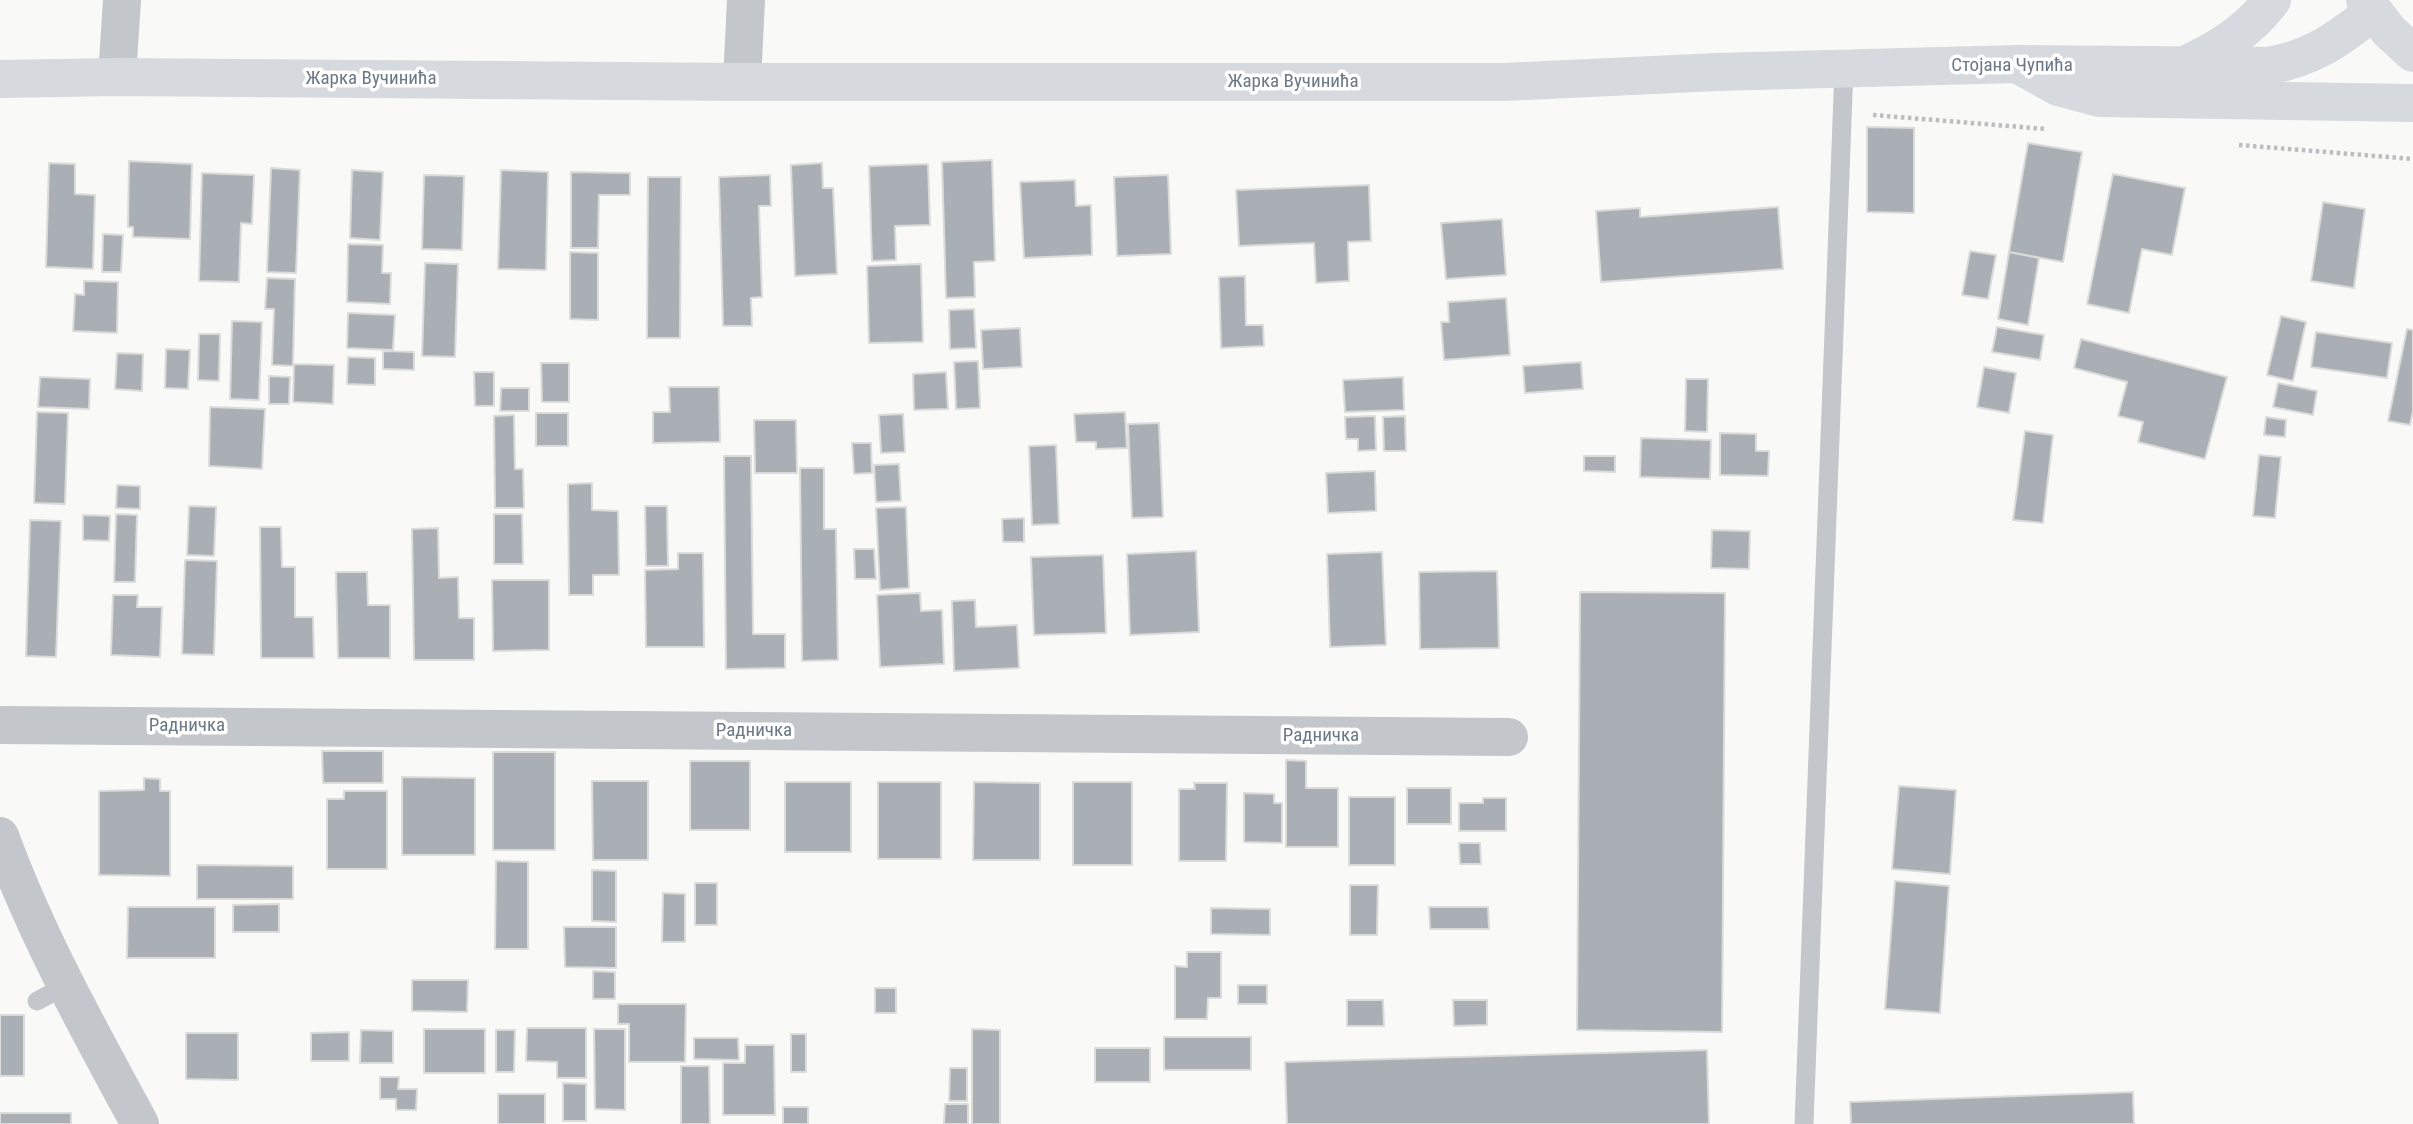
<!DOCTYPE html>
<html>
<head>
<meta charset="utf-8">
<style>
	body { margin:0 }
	canvas { display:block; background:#f9f9f7 }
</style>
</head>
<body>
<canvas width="2413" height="1124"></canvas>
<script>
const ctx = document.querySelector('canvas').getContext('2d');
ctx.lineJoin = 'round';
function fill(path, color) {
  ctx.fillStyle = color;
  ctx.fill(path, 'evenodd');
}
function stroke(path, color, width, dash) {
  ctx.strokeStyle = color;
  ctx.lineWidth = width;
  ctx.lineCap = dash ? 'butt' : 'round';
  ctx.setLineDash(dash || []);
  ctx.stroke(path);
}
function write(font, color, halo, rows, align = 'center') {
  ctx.font = font + ' "Roboto Condensed",sans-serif';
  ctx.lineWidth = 7;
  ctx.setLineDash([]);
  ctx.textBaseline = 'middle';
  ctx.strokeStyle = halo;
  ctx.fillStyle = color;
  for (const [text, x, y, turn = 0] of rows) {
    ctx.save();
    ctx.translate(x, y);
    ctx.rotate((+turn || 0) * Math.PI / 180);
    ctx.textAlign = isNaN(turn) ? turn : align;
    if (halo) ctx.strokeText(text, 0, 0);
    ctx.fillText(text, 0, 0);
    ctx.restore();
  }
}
const building = new Path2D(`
	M1867,127L1914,128V213L1867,212Z
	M2028,143L2082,152L2063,262L2009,252Z
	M992,160L995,261L974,262L975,297L946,298L942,162Z
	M129,161L192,164L190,239L133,237V227H128Z
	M49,163L75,164V194L95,195L93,269L46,267Z
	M822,163L823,188H833L837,274L795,276L791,165Z
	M928,164L930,225L895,226L896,260L872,261L869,166Z
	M271,168L300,170L296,273L267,272Z
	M352,170L383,172L380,240L350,238Z
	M501,170L548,172L546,270L498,269Z
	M571,172L630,173V195H599L598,248H571Z
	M202,173L254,175L252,224L241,223L239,282L199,281Z
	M2113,174L2185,188L2172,255L2142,249L2129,313L2087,304Z
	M424,175L464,176L462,250L422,249Z
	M770,175L771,206H759L762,297L751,298L752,326H723L719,177Z
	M1168,175L1171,254L1117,256L1114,177Z
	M648,177H681L680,338H647Z
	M1075,180L1076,206L1091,205L1092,255L1024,258L1020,182Z
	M1369,185L1371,241L1348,242L1349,281L1316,283L1314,243L1239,246L1236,190Z
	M2323,202L2365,209L2354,288L2311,281Z
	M1778,207L1783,269L1601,282L1596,211L1640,208V217Z
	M1502,219L1506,275L1446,279L1441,223Z
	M103,234L123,235L121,272H102Z
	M348,244L383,245L382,273H391L390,304L347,302Z
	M1970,251L1996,255L1988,299L1962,295Z
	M570,252L598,253V320L570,319Z
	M2009,252L2039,258L2028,325L1998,319Z
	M425,263L458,264L455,357L422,356Z
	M921,264L923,342L869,343L867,266Z
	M1245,276L1246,325H1263L1264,346L1221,348L1219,277Z
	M267,278L295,279L293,366L272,365L274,309H265Z
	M84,281L118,282L117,333L73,331L75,294L84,295Z
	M1506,298L1510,355L1444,360L1441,322H1449L1448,302Z
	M974,309L976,348L950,349L949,310Z
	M348,313L395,315L393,350L347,348Z
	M2281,316L2306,322L2293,381L2267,375Z
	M232,321L262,322L259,400L230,399Z
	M1997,327L2044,335L2040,360L1992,352Z
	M1020,328L1022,367L983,369L981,330Z
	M2407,329L2413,330V411L2410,425L2388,421Z
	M2316,332L2392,343L2387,378L2311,367Z
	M199,334H220L219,381L198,380Z
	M2081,339L2227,377L2205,459L2138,442L2143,422L2118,416L2127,382L2074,368Z
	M166,349L190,350L188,389L165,388Z
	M383,351L414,352V370L383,369Z
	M117,353L143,354L142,391L115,389Z
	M348,357L375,358V385L347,384Z
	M978,361L980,408L956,409L954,362Z
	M1581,362L1583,389L1525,393L1523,366Z
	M541,363H569V402H542Z
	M294,364L334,365L333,404L293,402Z
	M1984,367L2016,373L2009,413L1977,407Z
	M474,372H494V406H475Z
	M946,372L948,409L914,410L913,374Z
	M269,376L290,377L289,404H269Z
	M40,377L90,379L89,409L38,407Z
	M1403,377L1404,410L1345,412L1343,380Z
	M1686,379H1708L1707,432L1685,431Z
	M2278,383L2317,391L2313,415L2273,407Z
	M669,387H719L720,442L653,443V412H670Z
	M501,388H529V411H500Z
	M210,407L265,409L262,469L209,466Z
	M37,412L68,413L65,504L34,503Z
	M1125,412L1127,448L1096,449V442H1076L1074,414Z
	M536,413H568V446H536Z
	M903,414L905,452L881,453L879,415Z
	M514,415L515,469H523L524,508H495L494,416Z
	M1375,416L1376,450L1358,451V439H1346L1345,417Z
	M1405,416L1406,451H1384L1383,417Z
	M2266,417L2286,420L2285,437L2264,435Z
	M754,420H796L797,473H755Z
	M1159,423L1163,517L1132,518L1128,424Z
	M2025,431L2053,435L2043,523L2013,520Z
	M1720,433L1756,434V451H1769L1768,476L1720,475Z
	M1641,438L1711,440L1710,479L1640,477Z
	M852,443H871L872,473L854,474Z
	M1056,445L1059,524L1032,525L1029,446Z
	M2259,455L2281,457L2275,518L2253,516Z
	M724,456H751L753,634H785V668L726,669Z
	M1584,456H1615V472L1584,471Z
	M899,464L901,501L876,502L874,465Z
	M800,468H824V529H836L838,660L802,661Z
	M1375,471L1376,511L1328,513L1326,473Z
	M592,483V510L618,511L619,575H593V595H569L568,484Z
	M117,485L140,486V509L116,508Z
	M189,506L216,507L214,556L187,555Z
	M645,506H667L668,566H646Z
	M906,507L909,588L880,590L876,508Z
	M116,514L137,515L135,582H114Z
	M494,514H522L523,564H494Z
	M83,515L110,516L109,541L83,540Z
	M1024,518V542H1003L1002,519Z
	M30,520L61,521L56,657L26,656Z
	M260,527H281L282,567H295V617H313L314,658H261Z
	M438,528L439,578L458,577L459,618H474V660H414L412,529Z
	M1712,530L1750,531L1749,569L1711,568Z
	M854,549H874L876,579H855Z
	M1196,551L1199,632L1130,635L1127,554Z
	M1382,552L1386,645L1330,647L1327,554Z
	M678,553H703L704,647H646L645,570L678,569Z
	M1103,555L1106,633L1034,635L1031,557Z
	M185,560L217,561L214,655L182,654Z
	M1497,571L1499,648L1420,649L1419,572Z
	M336,572H367L368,605H390V658H338Z
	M492,580H549V650L493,651Z
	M1580,592L1725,593L1722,1032L1577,1030Z
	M920,593L921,611L942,610L944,664L880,667L877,595Z
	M113,595H138L137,607H162L160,657L111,655Z
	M975,600L976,627L1017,625L1019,668L954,671L952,601Z
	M322,751H383V783H323Z
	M493,752H555V850H493Z
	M1286,760L1306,761V788H1338V847H1286Z
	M690,761H750V830H690Z
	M402,777L475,778V855H402Z
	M144,778L160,779V791H170V876L99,875V791L144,790Z
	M592,781H648V860H593Z
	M785,782H851V852H785Z
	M878,782H941V859H878Z
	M974,782L1040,783V860H973Z
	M1073,782H1132V865H1073Z
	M1194,783H1227L1226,861H1179V789H1195Z
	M1899,786L1956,790L1950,874L1892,869Z
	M1407,788H1451V824H1407Z
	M344,791H387V869H327V799H344Z
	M1244,793L1274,794V803H1282V843L1244,842Z
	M1349,797H1395V865H1349Z
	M1483,798H1506V831H1459V803H1483Z
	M1459,843H1480L1481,864H1460Z
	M496,861L528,862V949H495Z
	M197,865L293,866V899H197Z
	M592,870L616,871V922L592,921Z
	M1895,881L1949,886L1940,1013L1885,1009Z
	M695,883H717V925H695Z
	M1350,885H1378L1377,935H1350Z
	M663,893L685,894V942H662Z
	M279,904V932H233V905Z
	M128,907H215V958H127Z
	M1429,907H1488L1489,929H1430Z
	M1211,908L1270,909V935L1211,934Z
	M564,927H616V968L565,967Z
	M1187,952H1221V998H1208L1207,1019H1175V966L1187,967Z
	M593,971L615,972V999H593Z
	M412,980H468L467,1012L412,1011Z
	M1238,985H1267V1004H1238Z
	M875,988H896V1013H875Z
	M1347,1000H1383L1384,1026H1347Z
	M1453,1000H1487V1025L1454,1026Z
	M618,1004H686L685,1062H629V1024H618Z
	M0,1015H24V1076H0Z
	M527,1028H586V1078H557V1062L526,1061Z
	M424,1029H485V1073H424Z
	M594,1029H625V1110L595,1109Z
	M972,1029L1000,1030V1124H972Z
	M361,1030L393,1031V1063H360Z
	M496,1030H515L514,1072H496Z
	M349,1032V1061H311V1033Z
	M186,1033H238V1080L186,1079Z
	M791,1034H806V1072H791Z
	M1164,1037H1251V1070H1164Z
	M694,1038H738L739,1060L694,1059Z
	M745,1045H774L775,1115H723V1063H745Z
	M1095,1048H1150V1082H1095Z
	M1707,1050L1709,1124H1287L1285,1062Z
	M681,1066H709L710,1124H681Z
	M950,1068H967V1101H949Z
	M380,1077H399L398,1089H417L416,1110H396V1099H380Z
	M563,1083L586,1084V1121H563Z
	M2133,1092L2134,1124H1851L1850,1102Z
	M498,1094H545V1124H498Z
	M945,1104H968V1124H944Z
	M783,1107H808V1124H783Z
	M0,1113H71V1124H0Z`);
fill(building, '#a9afb5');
stroke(building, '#dbdbd9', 2);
stroke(new Path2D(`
	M1873,115L2046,129
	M2239,145L2413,159`), '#bbbec0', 4.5, [3.5, 3.5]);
stroke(new Path2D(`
	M37,1001L65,986
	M1804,1124L1844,68`), '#c3c6ca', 19);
stroke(new Path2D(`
	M117,77L122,0
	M742,82L746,0
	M0,725L1509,737
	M0,836C37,937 89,1030 140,1124`), '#c3c6ca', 38);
stroke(new Path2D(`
	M0,79L117,77L742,82H1504L1717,72L2017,64L2268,66C2313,58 2337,40 2373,12`), '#d6d9dd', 38);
stroke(new Path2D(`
	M2365,0L2389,31L2413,53
	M2017,64L2058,87L2099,98L2413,103
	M2180,67C2216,51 2248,32 2272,0`), '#d6d9dd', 38);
write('19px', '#6c7885', '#fff', [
	["Стојана Чупића",2012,66],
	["Жарка Вучинића",371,79],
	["Жарка Вучинића",1293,82],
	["Радничка",187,726],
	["Радничка",754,731],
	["Радничка",1321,736]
]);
</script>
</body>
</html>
